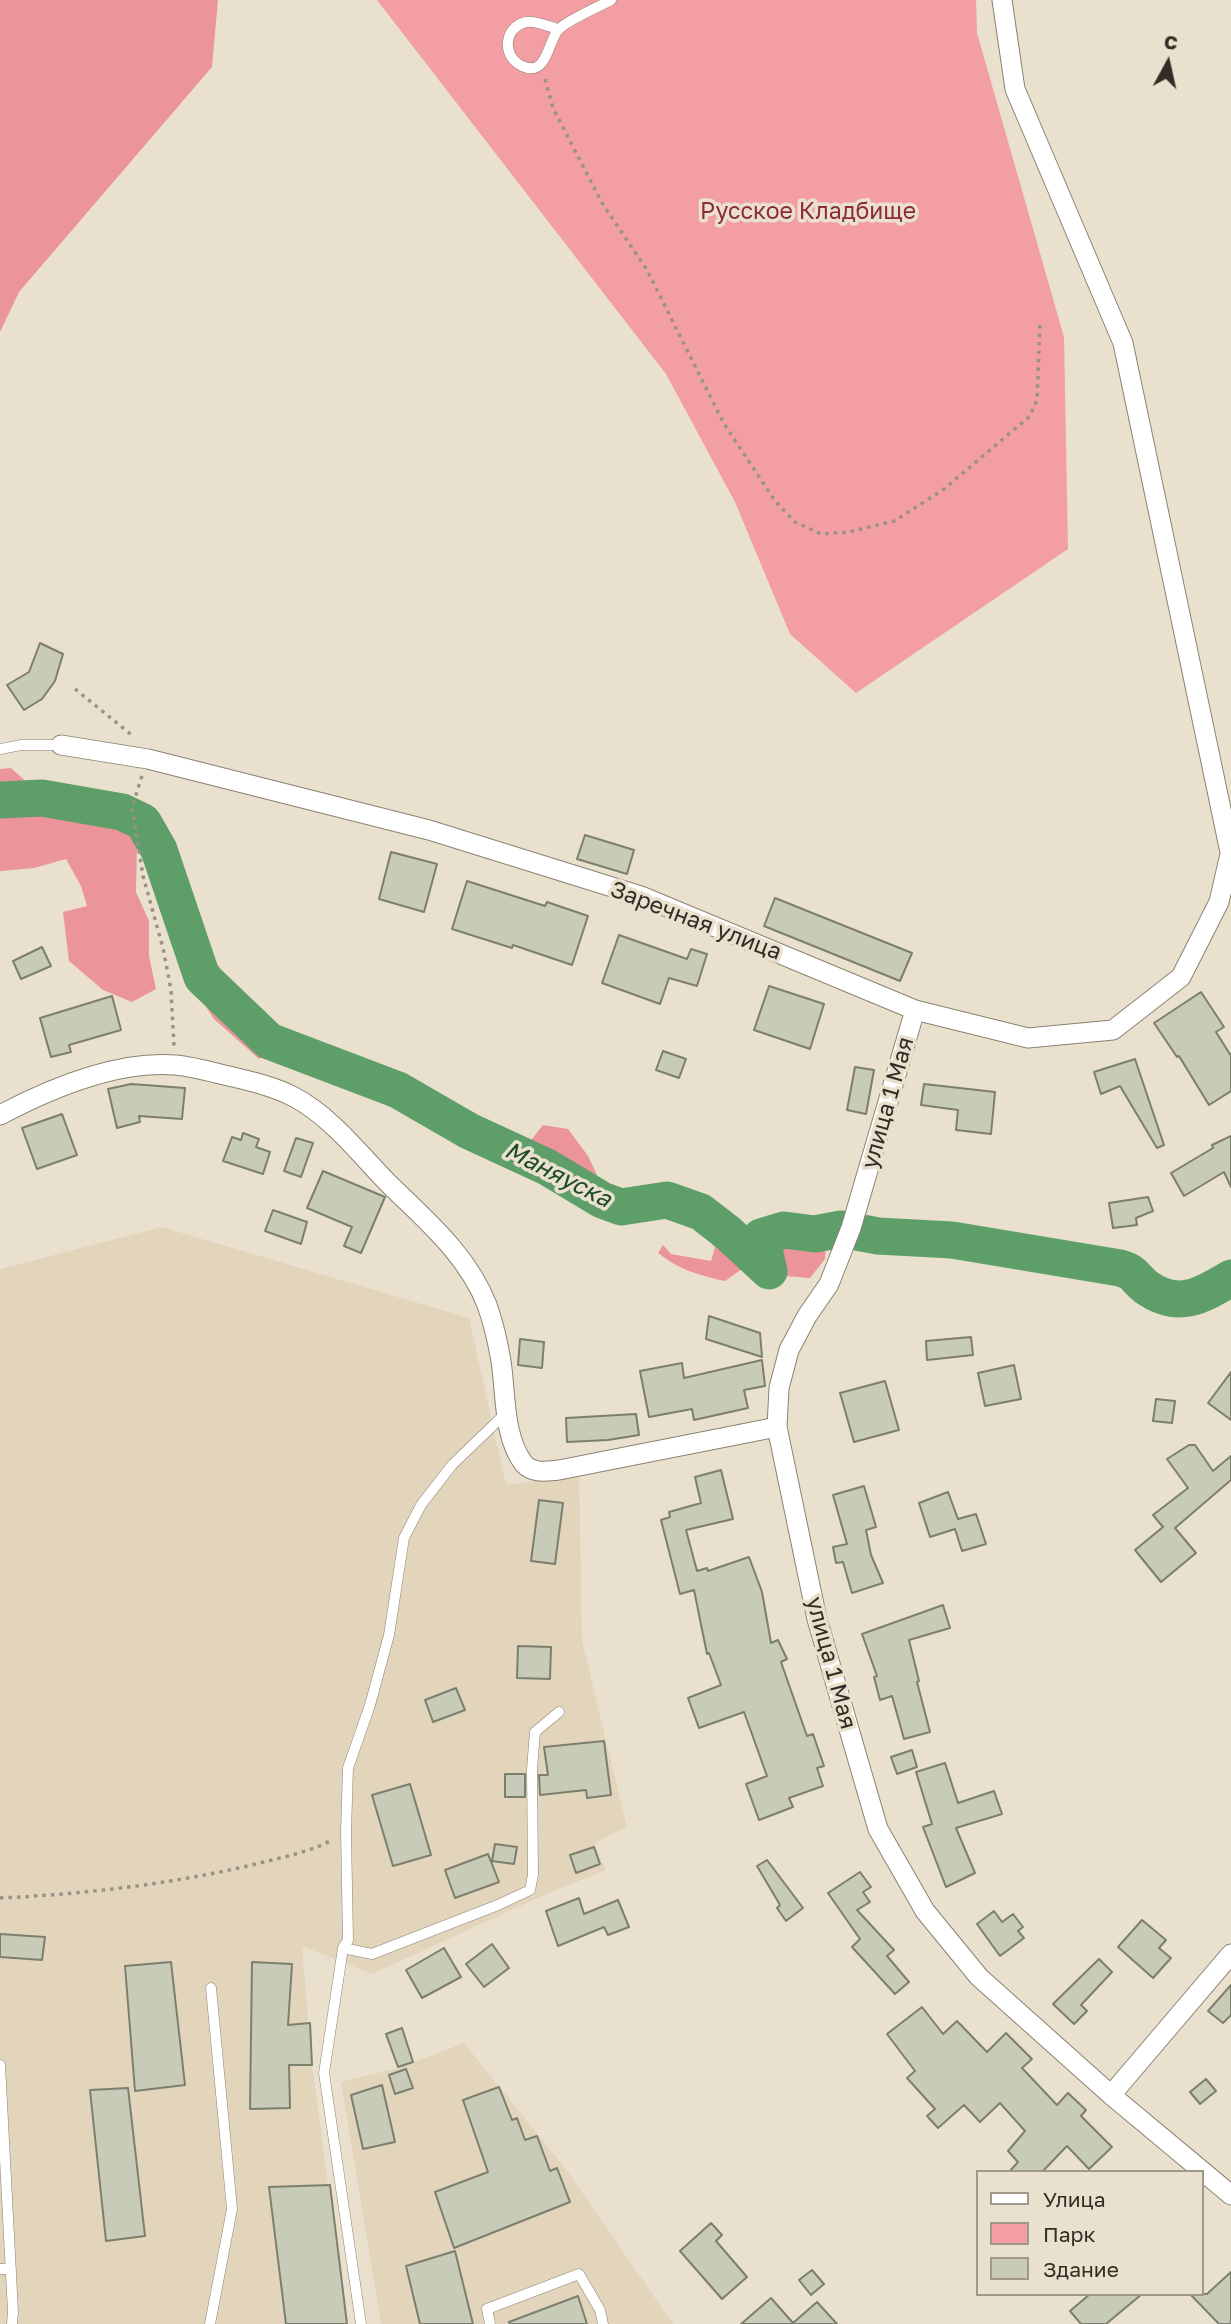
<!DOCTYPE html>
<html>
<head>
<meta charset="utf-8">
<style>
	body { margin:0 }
	#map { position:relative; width:1231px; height:2324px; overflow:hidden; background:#eae0ce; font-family:"Golos Text",sans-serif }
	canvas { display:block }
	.legend { position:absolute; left:976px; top:2170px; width:228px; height:126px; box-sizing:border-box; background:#eae0ce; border:2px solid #a0988b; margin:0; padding:9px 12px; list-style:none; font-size:21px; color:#312d26 }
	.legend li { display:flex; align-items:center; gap:14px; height:35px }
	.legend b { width:35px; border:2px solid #a0988b }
	.north { position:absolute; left:1133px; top:28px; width:70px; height:70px; -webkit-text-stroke:5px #eae0ce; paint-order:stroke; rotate:8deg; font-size:19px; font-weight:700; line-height:28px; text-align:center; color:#312d26 }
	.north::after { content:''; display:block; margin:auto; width:24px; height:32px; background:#312d26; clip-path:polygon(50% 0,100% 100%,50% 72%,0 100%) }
</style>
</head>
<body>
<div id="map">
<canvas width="1231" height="2324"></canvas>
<ul class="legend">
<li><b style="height:9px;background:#fff"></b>Улица</li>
<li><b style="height:19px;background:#f29ea3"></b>Парк</li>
<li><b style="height:19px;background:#c8cbb8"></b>Здание</li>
</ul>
<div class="north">С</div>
</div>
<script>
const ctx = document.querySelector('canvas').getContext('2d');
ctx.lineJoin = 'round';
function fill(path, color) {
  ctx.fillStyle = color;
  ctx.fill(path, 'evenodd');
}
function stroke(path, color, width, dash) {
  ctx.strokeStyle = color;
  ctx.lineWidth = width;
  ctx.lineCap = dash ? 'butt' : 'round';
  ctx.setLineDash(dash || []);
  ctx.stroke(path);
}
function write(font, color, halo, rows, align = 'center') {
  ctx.font = font + ' "Golos Text",sans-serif';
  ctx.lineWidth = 7;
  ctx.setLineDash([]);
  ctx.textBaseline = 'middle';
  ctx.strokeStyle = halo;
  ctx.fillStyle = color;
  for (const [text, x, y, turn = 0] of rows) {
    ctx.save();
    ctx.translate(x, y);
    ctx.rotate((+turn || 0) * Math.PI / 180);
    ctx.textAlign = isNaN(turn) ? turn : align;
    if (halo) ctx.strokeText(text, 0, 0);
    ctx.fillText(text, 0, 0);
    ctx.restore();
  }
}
fill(new Path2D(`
	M162,1227L469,1318L506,1485L579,1474L582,1641L627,1827L594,1843L606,1870L544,1895L372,1974L302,1946L312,2065L347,2324H0V1934H13L0,1933V1269Z
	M464,2043L568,2172L673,2324H381L341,2082L398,2068Z`), '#e2d5bc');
fill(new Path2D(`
	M377,0H976L977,33L1064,337L1068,549L856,693L790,634L735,502L666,374Z`), '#f29ea3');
fill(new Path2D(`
	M0,0H218L212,67L19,292L0,332Z
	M11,768L40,794L99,802L156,835L180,873L188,917L249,1015L276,1049L259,1059L214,1019L187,978L155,888L137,844L136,892L149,921V956L156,989L132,1002L103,990L69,961L63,912L87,906L81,886L66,859L34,868L1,871L0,873V769Z
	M543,1125L568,1129L588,1156L597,1175L581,1195C551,1189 542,1186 519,1162L532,1139Z
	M700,1227L731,1243L752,1259L769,1257L759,1244C785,1233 799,1238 826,1243L825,1259L810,1278L771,1275L745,1267L725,1281C698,1275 680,1270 658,1253L663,1245L671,1254L711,1261L715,1247L705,1237Z`), '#eb959b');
stroke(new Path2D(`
	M0,800L42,798L122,812L143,822L159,850L202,977L269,1041L398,1090L469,1131L547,1167L602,1200L621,1207L667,1200L701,1212L728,1233L769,1271L761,1237L784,1230L815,1234L841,1229L878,1236L952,1240L1120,1268C1137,1273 1134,1278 1146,1287C1178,1310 1201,1296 1231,1278`), '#5d9e69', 37);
const building = new Path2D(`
	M40,643L63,654L55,681L42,699L24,710L7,685L29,672Z
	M585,835L634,850L627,874L577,859Z
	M391,852L437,864L424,912L379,899Z
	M467,881L545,906L547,902L588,916L572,965L513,945L512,948L452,929Z
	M775,898L912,953L900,981L764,926Z
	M619,935L687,959L691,949L707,954L697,986L669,978L660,1004L602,983Z
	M42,947L51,966L21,979L13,961Z
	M769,986L824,1004L810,1049L754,1030Z
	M1201,992L1224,1027L1216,1032L1231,1056V1091L1209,1105L1179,1056L1177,1057L1154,1023Z
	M112,996L121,1030L69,1045L71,1052L51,1057L40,1018Z
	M663,1051L686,1059L679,1078L656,1070Z
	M1135,1059L1164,1145L1157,1148L1120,1086L1101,1094L1094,1072Z
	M855,1067L874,1070L866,1114L847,1110Z
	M131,1084L185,1088L182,1119L139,1116L140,1122L117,1128L108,1089Z
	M924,1084L995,1092L991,1134L956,1130L958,1110L921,1105Z
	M62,1114L77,1155L37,1169L22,1128Z
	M243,1133L259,1139L256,1147L270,1152L263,1174L223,1161L232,1137L241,1140Z
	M1231,1136V1187L1224,1172L1184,1196L1171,1173L1213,1148L1212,1145Z
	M296,1138L313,1143L301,1177L284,1171Z
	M323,1171L385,1197L361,1253L344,1246L352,1227L307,1208Z
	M1148,1197L1153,1211L1136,1218L1137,1225L1113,1228L1109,1203Z
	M273,1210L307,1222L301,1244L265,1231Z
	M709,1316L760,1333L762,1357L706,1339Z
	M971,1337L973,1355L927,1360L926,1341Z
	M520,1339L544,1342L542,1368L518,1365Z
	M762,1360L765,1386L744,1390L748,1408L694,1420L692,1409L649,1417L640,1371L682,1363L684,1378Z
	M1014,1365L1021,1399L985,1406L978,1373Z
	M1231,1372V1420L1208,1403Z
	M885,1381L899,1430L854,1442L840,1393Z
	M1156,1399L1175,1401L1172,1423L1153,1421Z
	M636,1414L639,1435L608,1440L567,1442L566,1418Z
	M1189,1445H1195L1213,1471L1231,1456V1480L1175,1528L1196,1553L1161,1582L1135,1550L1163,1527L1153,1515L1188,1488L1167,1459Z
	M721,1470L733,1519L686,1530L697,1571L707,1568L708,1571L749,1557L762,1592L771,1643L778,1640L787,1659L781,1662L807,1736L813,1734L824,1766L817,1768L823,1786L789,1798L793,1807L759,1820L746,1784L767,1776L744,1712L699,1728L688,1698L721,1685L709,1653L707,1654L694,1590L680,1594L661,1520L670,1517L669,1512L701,1503L695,1477Z
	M864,1486L876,1527L866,1530L871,1555L883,1583L852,1593L843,1562L836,1563L833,1547L847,1544L833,1495Z
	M948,1492L958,1519L976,1514L986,1544L962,1551L955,1529L930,1537L919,1503Z
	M539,1500L563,1503L555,1564L531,1561Z
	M943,1605L950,1628L909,1640L919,1681L917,1682L930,1732L904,1739L892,1696L880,1700L874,1677L877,1676L862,1634Z
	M518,1646L551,1647L550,1679L517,1678Z
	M456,1688L465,1710L433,1722L425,1700Z
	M604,1741L611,1795L587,1798L586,1790L540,1795L539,1775H548L544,1747Z
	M912,1750L917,1767L897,1774L891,1757Z
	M945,1763L958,1803L994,1791L1002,1814L956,1828L975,1873L946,1887L923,1827L932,1824L916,1772Z
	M505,1774H525V1797H505Z
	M410,1784L431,1855L393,1866L372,1795Z
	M495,1844L517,1847L514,1864L492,1861Z
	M594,1847L600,1864L576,1873L570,1855Z
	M488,1854L499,1882L455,1898L445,1870Z
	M767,1860L803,1908L786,1921L777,1908L780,1905L757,1866Z
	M860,1872L871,1887L863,1892L870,1902L857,1910L894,1950L887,1956L909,1982L895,1994L852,1947L860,1939L828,1893Z
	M579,1898L584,1914L618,1900L629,1927L608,1935L604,1927L558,1946L546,1911Z
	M994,1911L1002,1922L1013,1914L1023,1927L1018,1931L1024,1938L1000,1956L977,1924Z
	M1142,1920L1166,1940L1159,1948L1171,1958L1153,1978L1118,1947Z
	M0,1934L45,1937L42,1960L0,1957Z
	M492,1944L509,1968L484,1987L466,1964Z
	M444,1948L461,1977L422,1998L406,1970Z
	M1099,1959L1112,1972L1081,2005L1087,2011L1074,2024L1053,2004Z
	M171,1962L185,2085L135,2091L125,1966Z
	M252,1962L292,1964L288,2025L310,2023L312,2065H289L290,2108L250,2109Z
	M1231,1985V2015L1223,2023L1208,2011Z
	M922,2007L943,2034L957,2021L987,2052L1006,2033L1032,2059L1022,2068L1057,2105L1068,2093L1086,2110L1081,2116L1112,2147L1089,2169L1067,2146L1042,2172H1009L1018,2162L1008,2151L1025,2131L1000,2103L980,2122L964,2105L938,2128L927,2116L935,2109L907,2078L915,2071L887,2034Z
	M402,2028L413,2062L398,2067L386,2034Z
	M406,2069L413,2088L395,2094L389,2075Z
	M1206,2079L1216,2091L1200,2104L1190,2092Z
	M382,2085L395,2142L363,2149L351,2095Z
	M499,2087L512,2120L517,2118L525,2140L537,2136L550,2171L557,2168L570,2202L454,2248L435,2192L488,2172L463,2100Z
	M128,2088L145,2236L106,2241L90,2090Z
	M330,2185L347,2324H286L269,2187Z
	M711,2223L722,2235L716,2241L747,2277L722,2299L680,2251Z
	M455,2251L473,2324H420L406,2266Z
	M812,2270L824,2284L811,2295L799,2280Z
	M1231,2272V2324H1219L1190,2294H1207Z
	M1090,2294H1142L1106,2324H1081L1070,2311Z
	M578,2296L587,2324H510L509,2322Z
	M771,2298L793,2323L817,2302L837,2324H741Z`);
fill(building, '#c8cbb8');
stroke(building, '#7c7f6e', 2);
const lane = new Path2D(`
	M558,29C549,27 535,20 526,22C504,27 501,56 522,66C548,78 548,39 559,29C566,21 600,6 611,0
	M0,749L21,745H61
	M343,1948L372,1954L498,1905L530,1890L533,1875L532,1769L535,1732L559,1712
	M0,2065L13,2312L12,2324
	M0,2269H11
	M210,2324L232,2209L211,1988
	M361,2324L324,2073L343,1948L348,1940L346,1832L348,1768L370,1705L389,1635L404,1538L421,1505L452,1465L506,1413
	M490,2324L487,2309L579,2274L600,2310L603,2324`);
const street = new Path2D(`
	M1002,0L1015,89L1123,343L1230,852
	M61,745L148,759L429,830L641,896L915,1010L1028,1038L1113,1030L1181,977L1219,902L1231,850
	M915,1010L851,1228L829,1284L807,1316L789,1350L779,1388L777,1427L817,1619L878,1829L925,1911L979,1977L1111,2095L1231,2195
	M0,1115C51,1088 117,1060 176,1065C195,1067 215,1073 233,1077C254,1082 275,1087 294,1097C332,1117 361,1156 391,1186C428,1222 468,1256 487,1305C493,1322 498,1343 501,1361C506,1393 503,1437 524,1464C533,1474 547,1471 559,1470L777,1427
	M1111,2095L1231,1954`);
stroke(lane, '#8b8272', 11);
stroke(street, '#8b8272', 21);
stroke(new Path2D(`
	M545,79L553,108L602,203L647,270L723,422L775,501L795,522L821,534L849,532L894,521L943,490L1030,416L1037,400L1040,322
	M75,689L133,736
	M142,776L132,807L143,876L163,948L171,990L174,1046
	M0,1898C86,1894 172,1884 256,1864C282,1857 308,1853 332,1840`), '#9a9285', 3.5, [3.5, 5]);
stroke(lane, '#fff', 10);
stroke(street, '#fff', 19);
write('23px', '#8e2b3a', '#eae0ce', [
	["Русское Кладбище",808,212]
]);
write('23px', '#312d26', '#eae0ce', [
	["Заречная улица",696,921,21],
	["улица 1 Мая",888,1103,-74],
	["улица 1 Мая",831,1663,75]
]);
write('italic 24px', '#1b4a26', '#eae0ce', [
	["Маняуска",558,1175,27]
]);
</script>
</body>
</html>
